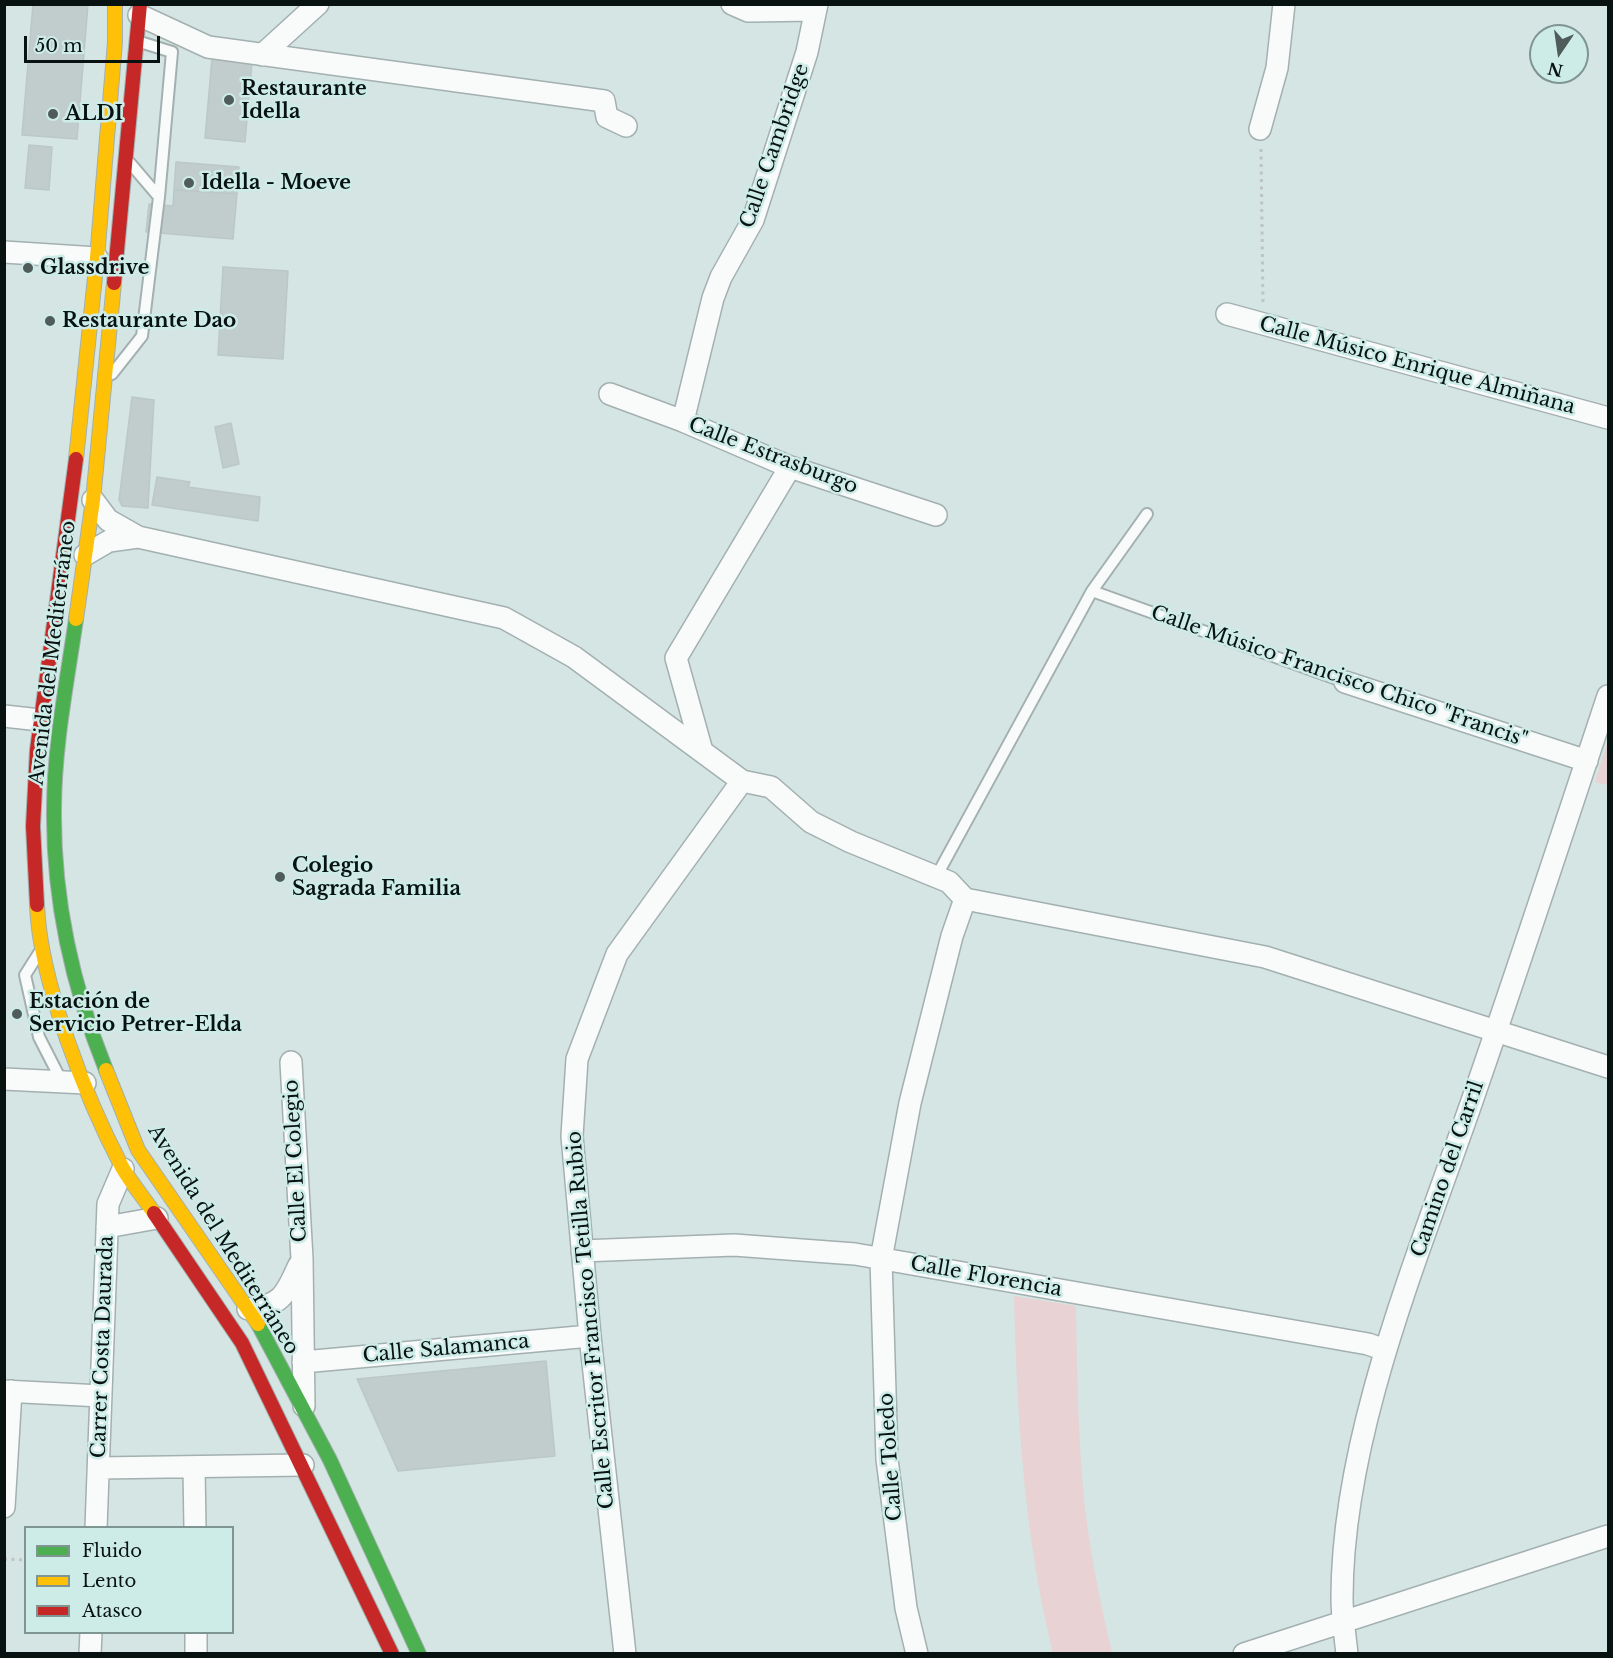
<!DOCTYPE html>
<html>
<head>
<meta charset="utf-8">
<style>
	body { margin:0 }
	#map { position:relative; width:1613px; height:1658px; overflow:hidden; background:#d4e5e3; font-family:"Libre Baskerville",serif }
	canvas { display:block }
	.frame { position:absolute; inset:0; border:6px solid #081211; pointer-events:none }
	.legend { position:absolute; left:24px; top:1526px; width:210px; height:108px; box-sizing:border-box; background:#cdece8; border:2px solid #7e9592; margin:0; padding:8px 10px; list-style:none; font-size:18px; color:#081211 }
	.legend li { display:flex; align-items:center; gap:12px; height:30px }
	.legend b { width:30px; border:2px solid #7e9592 }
	.north { position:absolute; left:1529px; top:24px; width:60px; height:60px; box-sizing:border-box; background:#cdece8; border:2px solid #7e9592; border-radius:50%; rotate:193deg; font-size:16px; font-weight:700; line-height:24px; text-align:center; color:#081211 }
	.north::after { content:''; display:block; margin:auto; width:21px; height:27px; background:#4f5c5a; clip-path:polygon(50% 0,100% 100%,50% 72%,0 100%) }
	.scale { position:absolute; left:24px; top:36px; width:136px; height:27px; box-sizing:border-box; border:3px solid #081211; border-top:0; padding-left:8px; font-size:18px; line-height:21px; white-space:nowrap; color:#081211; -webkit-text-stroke:4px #cdece8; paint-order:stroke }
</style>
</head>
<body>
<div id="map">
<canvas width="1613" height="1658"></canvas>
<div class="frame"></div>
<ul class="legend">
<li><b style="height:8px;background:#4caf50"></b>Fluido</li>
<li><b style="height:8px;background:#ffc107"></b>Lento</li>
<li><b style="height:8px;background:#c62828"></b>Atasco</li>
</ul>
<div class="north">N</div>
<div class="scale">50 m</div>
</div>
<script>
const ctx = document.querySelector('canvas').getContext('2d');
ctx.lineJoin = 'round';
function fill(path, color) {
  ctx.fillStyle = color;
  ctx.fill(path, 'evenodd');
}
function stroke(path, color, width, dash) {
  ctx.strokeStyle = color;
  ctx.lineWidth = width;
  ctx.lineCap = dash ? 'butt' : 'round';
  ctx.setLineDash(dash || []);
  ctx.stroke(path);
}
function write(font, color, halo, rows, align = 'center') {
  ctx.font = font + ' "Libre Baskerville",serif';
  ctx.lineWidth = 5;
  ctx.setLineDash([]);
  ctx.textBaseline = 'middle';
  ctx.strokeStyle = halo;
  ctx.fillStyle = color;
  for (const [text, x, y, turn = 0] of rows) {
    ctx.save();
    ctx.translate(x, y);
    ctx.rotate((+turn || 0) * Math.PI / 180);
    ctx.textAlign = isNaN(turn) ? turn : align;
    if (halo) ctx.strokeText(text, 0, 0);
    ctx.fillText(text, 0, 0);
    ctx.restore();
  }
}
fill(new Path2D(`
	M1608,740V785L1595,782Z
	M1014,1296L1076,1306C1077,1373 1078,1442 1085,1509C1091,1557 1101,1606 1112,1653H1053C1024,1536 1017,1416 1014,1296Z`), '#e9d2d3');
const building = new Path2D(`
	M33,4H88L77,139L22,135Z
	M212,58L252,62L245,142L205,138Z
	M29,145L52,147L49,190L25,188Z
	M176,162L239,167L237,194L174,190Z
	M174,190L237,194L233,239L146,232L149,204L173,206Z
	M223,267L288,271L283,359L218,355Z
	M132,397L154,400L148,508L122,506L119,500Z
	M231,423L239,464L223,468L215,427Z
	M157,477L190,482L188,487L260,497L258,521L152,505Z
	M546,1361L555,1456L398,1471L357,1379Z`);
fill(building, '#c0cdcc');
stroke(building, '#bbc8c6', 1.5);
const lane = new Path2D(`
	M130,163L159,197
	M112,374L142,336L159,197L172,52L137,41
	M1092,591L1345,682
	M936,877L1092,591L1147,514
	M39,953L25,975L39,1037L62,1082`);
const street = new Path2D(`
	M732,4L748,11L815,10
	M139,15L208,47L604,101L607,117L626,126
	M262,55L318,4
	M1260,129L1277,68L1284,4
	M4,252L97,258
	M1227,314L1608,418
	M610,394L683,421L790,467L936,515
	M683,421L713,298L721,277L753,220L807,52L817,4
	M93,500L108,520L138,537L504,618L574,657L742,781L771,787L811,822L851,842L949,882L965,899L1265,957L1608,1067
	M85,555L109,541L138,537
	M1345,682L1587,761
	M4,716L40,720
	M702,751L676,658L790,467
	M291,1062L302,1259L304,1406
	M4,1079L85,1083
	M107,1227L157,1218
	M582,1251L734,1245L855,1254L1368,1344L1385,1350
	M248,1309C282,1306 286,1294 299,1265
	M303,1362L590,1336
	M4,1391L101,1396
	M99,1468L303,1465
	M194,1468L195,1528
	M4,1507L11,1391
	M96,1528L108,1204L123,1169
	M196,1632V1654
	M90,1654L91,1632
	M625,1654L590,1336L572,1136L577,1059L617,954L742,781
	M917,1654L906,1608L887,1459L881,1259L910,1103L952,936L965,899
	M1244,1654L1608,1536
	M1347,1654C1345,1635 1342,1617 1342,1598C1342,1435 1419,1254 1472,1101C1519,966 1563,831 1608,696`);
const fast = new Path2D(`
	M76,619C67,682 54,746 54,810C53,899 73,988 106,1070
	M258,1324L330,1460L419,1654`);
const slow = new Path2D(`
	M76,459L97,258L115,42V4
	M76,619L93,500L114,283
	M37,905C40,983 86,1098 122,1167C131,1183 144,1198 154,1213
	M106,1070L138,1150L258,1324`);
const jam = new Path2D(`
	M114,283L140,4
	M37,905L33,826L37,750L76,459
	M154,1213L242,1343L392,1654`);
stroke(lane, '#a3b0af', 14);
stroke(street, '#a3b0af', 24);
stroke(fast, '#a3b0af', 16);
stroke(slow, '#a3b0af', 16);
stroke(jam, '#a3b0af', 16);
stroke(new Path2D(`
	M1261,149L1263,304
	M4,1559L26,1560`), '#bdc4c3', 3, [3, 4.5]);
stroke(lane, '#f9fbfb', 10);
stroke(street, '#f9fbfb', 21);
stroke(fast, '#4caf50', 14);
stroke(slow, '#ffc107', 14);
stroke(jam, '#c62828', 14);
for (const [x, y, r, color] of [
	[229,100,6,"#4f5c5a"],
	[53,114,6,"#4f5c5a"],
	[189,183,6,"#4f5c5a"],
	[28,268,6,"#4f5c5a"],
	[50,321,6,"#4f5c5a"],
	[280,877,6,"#4f5c5a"],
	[17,1014,6,"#4f5c5a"]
]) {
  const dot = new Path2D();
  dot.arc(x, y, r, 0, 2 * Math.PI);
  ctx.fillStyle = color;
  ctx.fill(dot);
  stroke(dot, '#cdece8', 2);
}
write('bold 20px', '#081211', '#cdece8', [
	["Restaurante",241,89],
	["Idella",241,112],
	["ALDI",65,114],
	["Idella - Moeve",201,183],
	["Glassdrive",40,268],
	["Restaurante Dao",62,321],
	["Colegio",292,866],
	["Sagrada Familia",292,889],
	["Estación de",29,1002],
	["Servicio Petrer-Elda",29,1025]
], 'left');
write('20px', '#081211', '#cdece8', [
	["Calle Cambridge",775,146,-71],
	["Calle Músico Enrique Almiñana",1417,366,15],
	["Calle Estrasburgo",773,456,21],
	["Avenida del Mediterráneo",53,653,-83],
	["Calle Músico Francisco Chico \"Francis\"",1339,677,19],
	["Calle El Colegio",296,1161,-93],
	["Camino del Carril",1448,1169,-71],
	["Avenida del Mediterráneo",223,1240,58],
	["Calle Florencia",986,1277,10],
	["Calle Escritor Francisco Tetilla Rubio",591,1320,-95],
	["Carrer Costa Daurada",103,1347,-88],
	["Calle Salamanca",446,1349,-5],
	["Calle Toledo",891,1457,-94]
]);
</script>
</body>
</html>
